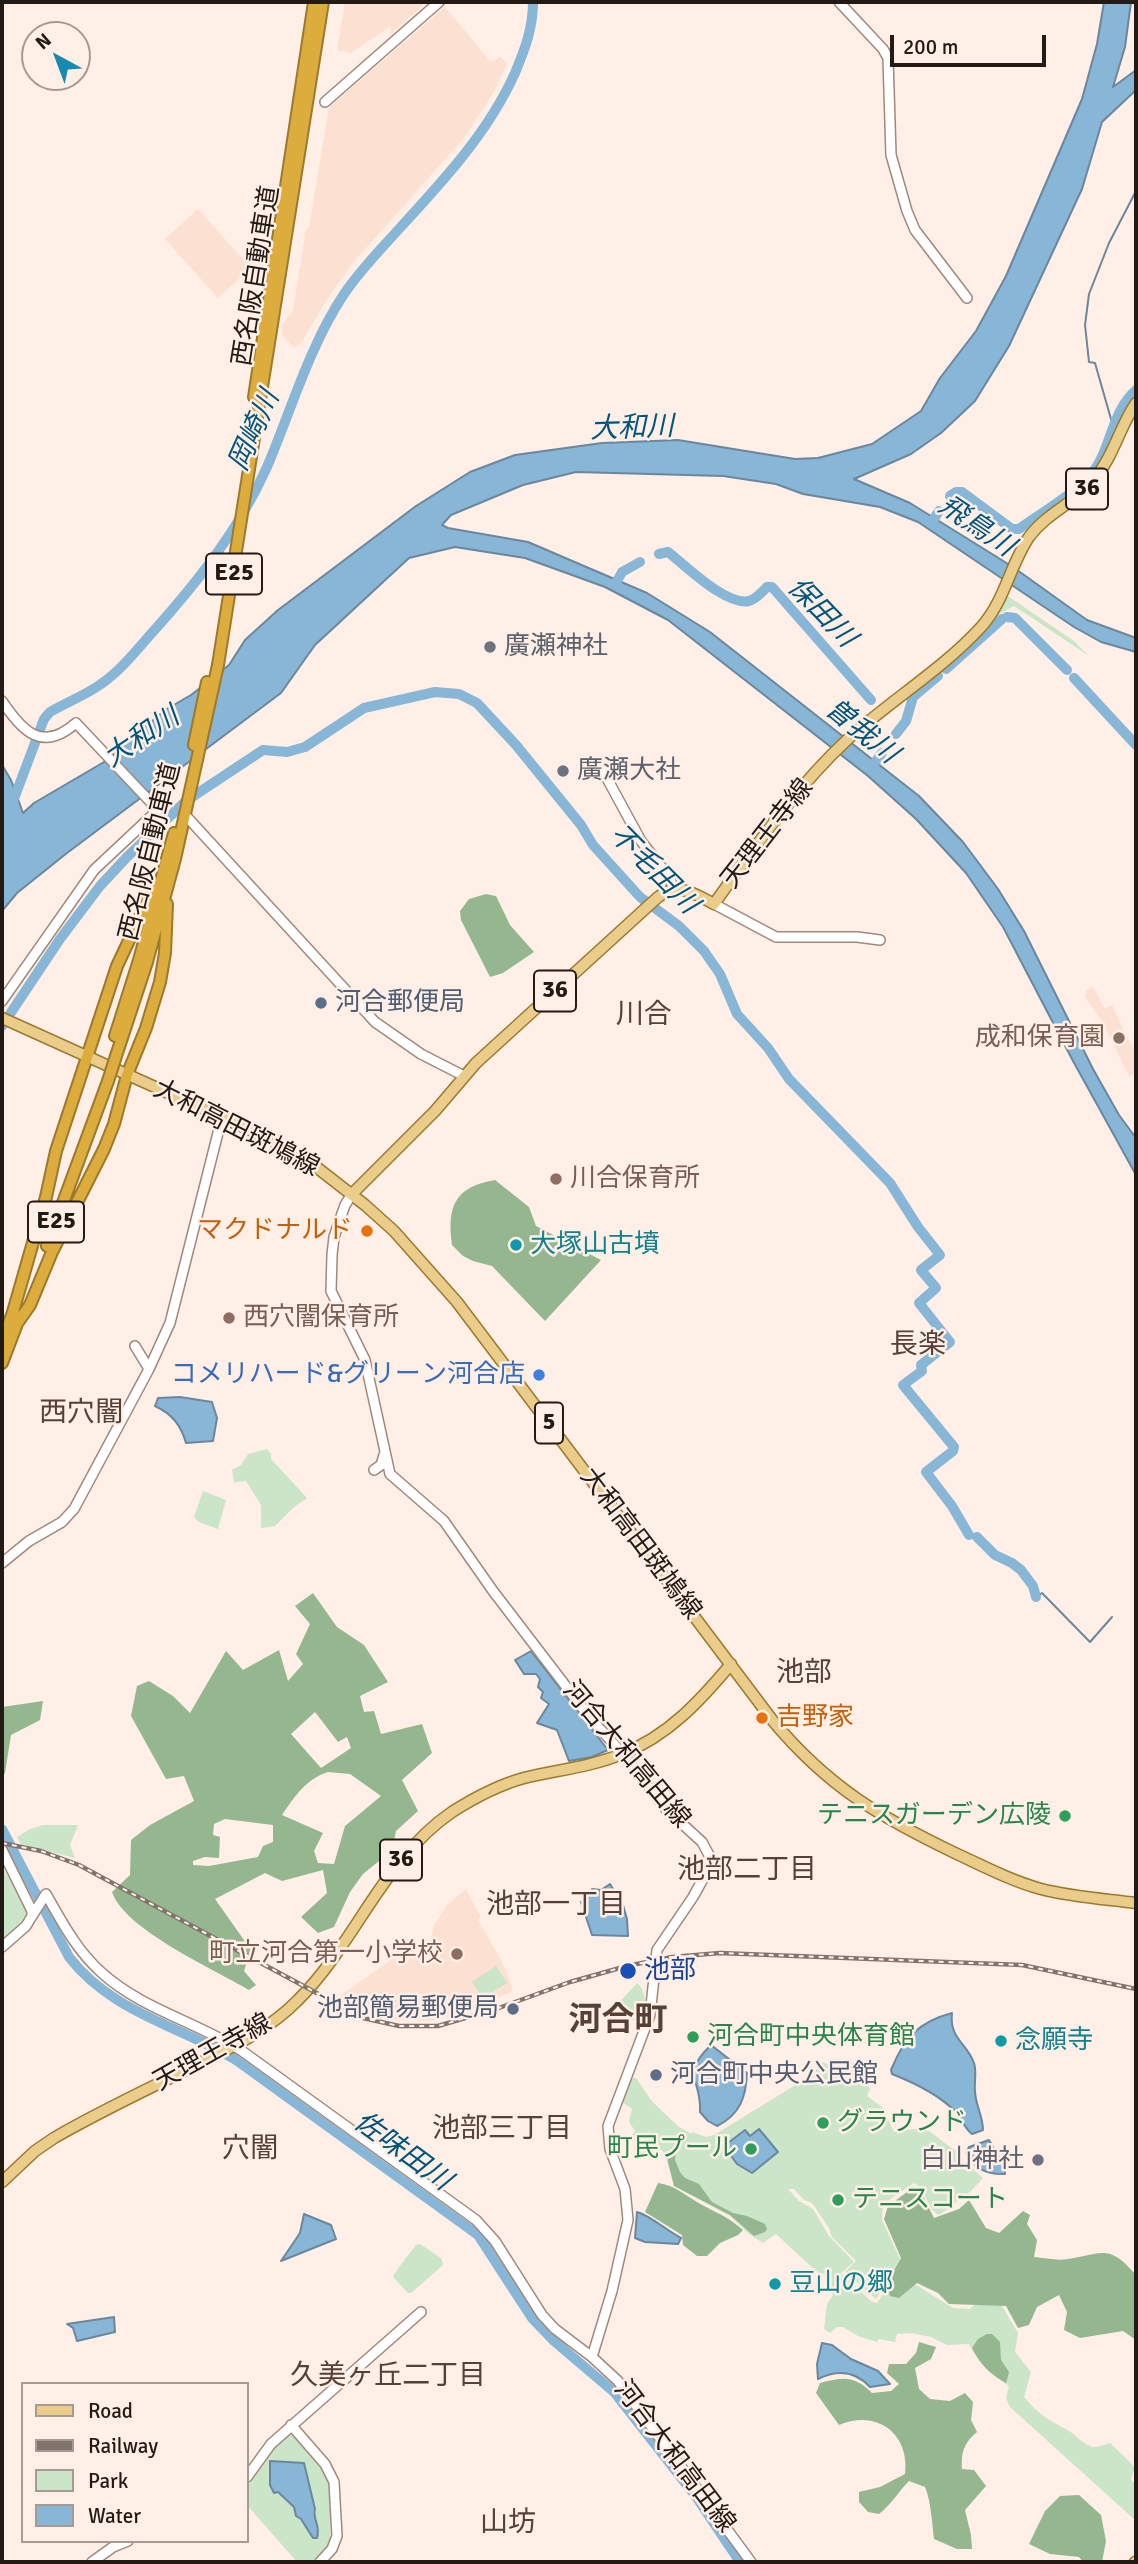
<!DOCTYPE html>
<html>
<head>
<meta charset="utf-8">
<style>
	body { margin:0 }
	#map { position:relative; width:1138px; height:2564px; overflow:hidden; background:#ffefe6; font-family:Signika,sans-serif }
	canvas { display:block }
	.frame { position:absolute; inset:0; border:4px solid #231a15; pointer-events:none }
	.legend { position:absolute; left:21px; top:2382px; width:228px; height:161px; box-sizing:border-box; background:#ffefe6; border:2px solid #a79a92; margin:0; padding:9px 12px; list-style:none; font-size:21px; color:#231a15 }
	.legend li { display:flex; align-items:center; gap:14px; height:35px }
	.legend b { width:35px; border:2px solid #a79a92 }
	.north { position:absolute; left:21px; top:21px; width:70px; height:70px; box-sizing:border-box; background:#ffefe6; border:2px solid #a79a92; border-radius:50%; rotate:319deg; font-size:19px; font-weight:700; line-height:28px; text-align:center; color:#231a15 }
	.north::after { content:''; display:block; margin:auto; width:24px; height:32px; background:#168baf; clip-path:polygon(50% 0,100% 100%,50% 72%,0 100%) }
	.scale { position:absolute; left:890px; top:35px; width:156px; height:32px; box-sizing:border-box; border:4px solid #231a15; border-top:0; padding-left:9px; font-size:21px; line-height:24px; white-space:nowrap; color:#231a15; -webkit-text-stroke:5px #ffefe6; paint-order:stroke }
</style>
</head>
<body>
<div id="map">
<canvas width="1138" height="2564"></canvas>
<div class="frame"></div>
<ul class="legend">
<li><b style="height:9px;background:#eacd8a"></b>Road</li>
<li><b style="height:9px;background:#80746d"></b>Railway</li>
<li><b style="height:19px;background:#cae5c7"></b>Park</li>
<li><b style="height:19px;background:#88b6d7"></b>Water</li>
</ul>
<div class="north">N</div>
<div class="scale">200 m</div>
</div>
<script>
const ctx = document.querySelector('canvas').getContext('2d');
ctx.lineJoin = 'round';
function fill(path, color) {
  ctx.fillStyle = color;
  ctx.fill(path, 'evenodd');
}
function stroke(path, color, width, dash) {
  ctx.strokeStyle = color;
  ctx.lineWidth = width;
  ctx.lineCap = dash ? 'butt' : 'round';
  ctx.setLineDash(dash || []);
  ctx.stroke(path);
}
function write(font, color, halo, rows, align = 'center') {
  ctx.font = font + ' Signika,"Noto Sans JP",sans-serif';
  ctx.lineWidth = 5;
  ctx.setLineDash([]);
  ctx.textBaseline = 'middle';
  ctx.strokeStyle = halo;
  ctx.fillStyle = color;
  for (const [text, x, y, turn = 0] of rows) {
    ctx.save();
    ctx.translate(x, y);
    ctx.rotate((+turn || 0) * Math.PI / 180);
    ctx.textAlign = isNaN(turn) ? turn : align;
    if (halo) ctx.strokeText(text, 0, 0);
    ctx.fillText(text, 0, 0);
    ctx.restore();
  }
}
fill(new Path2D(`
	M345,2H427L390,34L391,26L351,53L337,50Z
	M445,7L491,62L500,57L507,63L495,90L465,137L352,264L330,295L301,343L294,348L282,335V325L293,311L305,235L303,234L309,227L329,107Z
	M198,209L251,268L218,298L165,239Z
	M1093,987L1105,1009L1112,1005L1136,1055V1073L1129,1076L1102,1021L1085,997L1086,991Z
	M466,1889L481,1917L478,1920L502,1962L512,1987L511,1992L469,2011L430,2021L388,2019L365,2014L334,2000L401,1953L413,1956L426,1947L432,1935L434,1925L448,1904Z`), '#fce0d2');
fill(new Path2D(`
	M1005,594L1074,641L1089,656L1014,606L1001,613L975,637Z
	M267,1449L271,1454V1459L307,1498L293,1508L275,1526L261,1528V1505L246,1481L234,1482L232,1470L241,1465L248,1454Z
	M203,1491L226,1500L218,1529L199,1522L194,1517Z
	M43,1825H78L70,1845L75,1858L21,1844L17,1837L30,1829Z
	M2,1867L26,1905L28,1914L25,1919L2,1940Z
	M496,1966L507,1983L483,1998L472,1982Z
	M637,1983C649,1993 645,2012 640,2026L616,2006Z
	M819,2061L834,2066L846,2061L856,2064L870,2089L867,2096L886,2110L887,2117L894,2132C936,2124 925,2132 957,2151L959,2150L962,2160L983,2178L971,2191L939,2215C926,2208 927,2190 914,2183L883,2204L882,2220L900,2259L876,2299L845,2272L856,2261L832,2237L829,2228L812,2203L804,2200L794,2189H788L799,2201L813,2209L829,2236L854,2262L841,2273L872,2302L877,2303L897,2273L953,2308L970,2309L992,2289L1018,2333L1015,2352L1031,2372L1024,2397C1041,2417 1048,2419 1069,2431C1077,2436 1084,2445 1093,2447C1099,2447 1104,2445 1110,2443L1135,2467L1131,2480L1136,2485V2521L1010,2407L1006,2398L1009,2386C990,2374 979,2364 969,2344L947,2345L931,2337L911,2333L897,2334L895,2342L879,2339L877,2342L858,2336L843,2327H837L830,2333L824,2329L827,2304L833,2295L824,2274L816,2271L776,2234L763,2243L749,2234L730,2216L674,2186L665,2153L646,2139L639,2143L631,2136L635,2131L629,2122L632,2109L619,2100L631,2078H636L651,2100L663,2112L679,2127L692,2134V2132L706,2137L714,2135L815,2073Z
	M420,2244L441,2258L443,2265L411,2293H408L393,2277C396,2270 410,2253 416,2245Z
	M288,2435L294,2436L322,2468L331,2491L330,2541L324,2553L313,2562H297L247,2505V2484C262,2468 271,2449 288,2435Z`), '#cae5c7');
fill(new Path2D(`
	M486,894L496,896L510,925L534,952L503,973L490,977L461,920L460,911L469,899Z
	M495,1180L529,1207L536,1226L601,1260L545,1321L492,1266L473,1261L463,1256L452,1245C447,1207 454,1187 495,1180Z
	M313,1593L337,1627L364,1645L388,1682L360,1696L364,1712L374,1711L381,1734L422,1724L432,1753L402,1780L418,1811L396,1831L393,1845L384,1857L363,1874L350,1892L334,1927L318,1933L301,1917L327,1893L323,1870L282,1881L265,1873L215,1899L251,1950L244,1971L256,1985L249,1990C214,1969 125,1930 112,1892L130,1875L131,1840L150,1825L194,1801L184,1776L166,1779L131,1716L137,1686L149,1681L173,1696L190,1713L226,1651L243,1670L279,1650L288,1681L303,1664L296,1654L310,1624L295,1606ZM315,1712L338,1742L347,1737L351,1748L321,1768L291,1734ZM328,1772L350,1774L381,1796L345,1826L334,1864L318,1863L314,1851L323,1833L282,1815C295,1796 306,1779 328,1772ZM225,1819L273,1825V1842L263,1846L258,1857L209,1866L193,1865V1861L205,1857L219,1858L220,1837L213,1835L214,1824Z
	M43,1701L40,1720L11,1735L5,1773L2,1778V1707Z
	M670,2150L676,2151L675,2160L680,2172L685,2178L699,2184L712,2202L733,2213L747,2216L765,2224L767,2229L765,2232L754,2236L730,2215L674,2186L666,2154Z
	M658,2183C676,2185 688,2198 704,2206C721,2215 728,2217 743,2230L738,2235L720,2243L707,2256H697L683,2245L682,2235L645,2212Z
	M914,2187L922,2194L934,2218L959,2209L969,2200L986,2228L999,2233L1023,2211L1030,2215L1027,2224L1037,2240L1034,2257C1045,2258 1057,2261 1068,2259C1104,2253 1109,2244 1136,2275V2340L1123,2331L1080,2338L1064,2330L1067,2312L1059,2295L1037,2307L1029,2325L1018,2328L1006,2306L949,2304L938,2293L917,2283L899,2298L890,2296L886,2284L901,2258L884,2219L888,2206Z
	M987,2334H992L1000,2342L1001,2360L1009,2372L1006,2383C990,2374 980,2364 972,2348L978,2339Z
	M919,2342L936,2347L931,2359L915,2368L919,2389L930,2399L950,2401L965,2393L973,2402L971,2420L977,2432C964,2443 961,2452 962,2469L974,2470L986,2486L965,2510L971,2535L972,2549H957L934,2539C932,2523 931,2501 925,2487L909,2481C898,2492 891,2505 879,2514L868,2512L859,2502V2492L880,2487L905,2474C910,2433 876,2409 839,2425L816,2393L820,2383C843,2377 854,2375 872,2393L891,2391L899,2384L887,2373L889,2364H906L916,2353Z
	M1079,2495L1101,2515L1106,2541L1102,2562H1083L1079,2557L1050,2554L1029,2544L1045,2511L1060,2496Z`), '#94b78f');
const water = new Path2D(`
	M1104,2H1131L1125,47L1113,87L1136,70V90L1102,122L1082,189L1009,346L975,401L941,433L911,454L854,479L910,503L1013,567L1087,620L1136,638V652L1101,642L1074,627L918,522L880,507L803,494L776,484L723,476L576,472L523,485L451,515L442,525L448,528L528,542L647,593L710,632L919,796L963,842L998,889L1024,931L1093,1069L1119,1115L1136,1138V1175L1073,1061L1003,927L966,873L916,819L868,776L668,620L605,587L525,558L455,547L409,558L315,645L281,693L67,853L17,893L2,911V765L11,780L23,813L34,803L104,762L165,710L191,695L229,665L245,640L278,610L416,506L470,472L515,455L602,443L678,440L795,459L818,458L872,444L921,411L940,378L976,331L1006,276L1082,99L1097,44Z
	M180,1397L212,1402L217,1418L213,1441L186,1443C181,1425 172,1414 155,1406L158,1398Z
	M531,1651L608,1750L592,1757L569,1761L557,1730L537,1723L549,1704L541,1698L543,1692L538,1687L540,1679L536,1674H524L515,1660Z
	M610,1884L623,1905L627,1919L628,1936L592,1935L581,1902H585L592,1889L601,1890Z
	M952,2013C949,2039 967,2043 974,2063C977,2072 974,2082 975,2091C975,2104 983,2116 983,2130L972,2134C964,2128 962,2119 956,2112C938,2094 915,2083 892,2074L891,2070C904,2038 918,2022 952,2013Z
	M711,2045L747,2073C746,2097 740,2115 717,2126L708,2121L700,2112C702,2078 679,2076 711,2045Z
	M759,2129L778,2152L752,2173L737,2164L724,2146L745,2130L750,2136Z
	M989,2140L1004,2166L1005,2174C990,2175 972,2169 966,2153L969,2147Z
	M637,2212C651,2216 666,2230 681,2238L678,2244L645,2242L635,2238Z
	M304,2214L331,2225L336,2239L281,2261L300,2233Z
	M114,2317L115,2332L77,2341L73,2328L67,2324Z
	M822,2343L832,2345L851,2359L878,2371L890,2384L870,2387C855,2371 838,2369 818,2379L817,2364Z
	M270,2461L304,2463L315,2509C312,2519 321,2525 317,2538H313L301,2519L296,2516L294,2507L278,2492L274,2493L270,2485Z`);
fill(water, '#88b6d7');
stroke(water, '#6a879d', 2);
stroke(new Path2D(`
	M1113,426L1095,363L1089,362L1085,325L1089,294L1109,243L1136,191
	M1036,1597L1042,1593L1090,1642L1112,1617`), '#6a879d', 2);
stroke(new Path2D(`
	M950,496L956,492H962L1012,529H1019C1037,516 1077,492 1090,476C1112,450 1110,413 1136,390
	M932,522L939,511
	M659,554L668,552C686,566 726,606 749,601C756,599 762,592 767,587H772L871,700
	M615,585L622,572L640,562
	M1007,617L1015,618L1067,670
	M946,669L1002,619
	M1074,678L1136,745
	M896,734L906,721L913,697L938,676
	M871,768L882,753
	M12,804L44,719L50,712C67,702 86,695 101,684C120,671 135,652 150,635C196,584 239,530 267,467C292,408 309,347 344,294C360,270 380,250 399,229C443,181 488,133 515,73C525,49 533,28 533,2
	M2,1026L60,939L100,886L127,857L186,801L263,750L287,752L305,747L364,708L435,692L459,694L477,703L516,745L581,825L593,845L640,897L679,926L704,951L720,974L737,1014L768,1048L789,1079L890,1183L918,1227L940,1255L921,1270L936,1288L919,1303L950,1342L921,1365L922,1371L903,1385L954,1447L953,1451L926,1472L952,1506L969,1535
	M977,1537L995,1555L1012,1563L1021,1570L1033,1586L1036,1597
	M2,1829L69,1957C111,2012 180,2026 236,2060L478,2235L532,2318L554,2341L614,2392L697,2498L740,2562`), '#88b6d7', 10);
const secondary = new Path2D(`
	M839,2L883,49L888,58L891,155L907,211L915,230L967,298
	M325,102L439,2
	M2,701C22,731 42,753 76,723L158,810L94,870L2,1001
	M603,771L641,841L670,878L673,888
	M187,817L375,1022L421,1054L464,1076
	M714,904L776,937H857L880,940
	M352,1194L345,1205L334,1237L332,1255L331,1291L365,1360L390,1474L444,1521L493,1591L591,1719L623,1754L666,1809L702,1842L709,1855V1868L693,1897L657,1950L650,2015L608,2126L610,2149L625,2189L628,2220L612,2291L592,2357
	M135,1346L149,1369
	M374,1470L381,1465L384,1455
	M2,1563L29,1541L62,1522L74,1509L149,1369L170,1323L222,1117
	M2,1850L32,1911V1916L46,1894C62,1922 77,1951 102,1973C142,2009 197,2022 242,2051L476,2220L495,2241L542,2315L555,2329L592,2357L618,2381L751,2562
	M2,1947L26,1926L32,1916
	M291,2425L325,2464L334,2482L337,2536L332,2549L320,2562
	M247,2477L271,2444L421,2312
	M92,2562L113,2547L128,2541`);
const primary = new Path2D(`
	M2,1018L268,1138L311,1163L365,1205L394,1231L457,1302L773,1721C829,1788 880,1817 957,1854C985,1867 1012,1881 1041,1889C1072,1897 1105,1899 1136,1903
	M352,1194L435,1111L476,1063L657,898C678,881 693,893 714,904C755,847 796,787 848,739C891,700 943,669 982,626C1005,600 1010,565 1029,537C1047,512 1078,502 1096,477C1114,455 1120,426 1136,403
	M2,2182L35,2151L54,2138C97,2113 142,2092 186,2070C226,2050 267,2032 298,2000C355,1944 383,1859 452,1812C474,1798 498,1785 524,1778C557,1770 590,1767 622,1754C668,1736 700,1701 731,1664
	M1135,2562H1136`);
const highway = new Path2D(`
	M254,397L314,2
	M194,745L207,682
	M115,1036L139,960L174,833
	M116,1056L147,962L175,859L218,665L323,2
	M47,1246L108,1081
	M11,1319L46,1197L56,1151L117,966L155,885
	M18,1322L30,1305L52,1252L104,1149L114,1124L127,1075L146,1028L160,982L165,953L167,904
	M2,1342L12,1315
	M2,1363L20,1316`);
stroke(secondary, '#a0887b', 12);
stroke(primary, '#9b792e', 13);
stroke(highway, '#9b792e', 14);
stroke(secondary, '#fff', 9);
stroke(primary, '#eacd8a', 10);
stroke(highway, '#dcac3c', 10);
const rail = new Path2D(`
	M2,1843L41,1851L79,1865L363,2018L399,2026H438L496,2009L570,1982L627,1966L672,1957L720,1953L1022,1965L1136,1989`);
stroke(rail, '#80746d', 4.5);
stroke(rail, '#ffefe6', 2, [5]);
const highwayBridge = new Path2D(`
	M108,1081L116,1056`);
stroke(highwayBridge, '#9b792e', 14, []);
stroke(highwayBridge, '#dcac3c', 10);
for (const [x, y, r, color] of [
	[490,647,7,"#6b7280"],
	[563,771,7,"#6b7280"],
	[321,1003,7,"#5c6f8a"],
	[1119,1038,7,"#8d6e63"],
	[556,1179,7,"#8d6e63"],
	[367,1231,7,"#e8710a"],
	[516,1245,7,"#0f9aa8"],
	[229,1318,7,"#8d6e63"],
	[539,1375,7,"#3f7fe0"],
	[762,1718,7,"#e8710a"],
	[1065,1816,7,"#2e9e5b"],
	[457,1954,7,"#8d6e63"],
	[628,1971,9,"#1a4fb4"],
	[513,2009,7,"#5c6f8a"],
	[693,2037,7,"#2e9e5b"],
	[1001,2041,7,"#0f9aa8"],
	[656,2075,7,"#5c6f8a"],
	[823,2123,7,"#2e9e5b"],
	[751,2149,7,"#2e9e5b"],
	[1038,2160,7,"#6b7280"],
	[838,2200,7,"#2e9e5b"],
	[775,2284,7,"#0f9aa8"]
]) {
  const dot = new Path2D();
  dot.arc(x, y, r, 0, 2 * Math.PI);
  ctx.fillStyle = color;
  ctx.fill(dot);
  stroke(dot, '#ffefe6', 2.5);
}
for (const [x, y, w] of [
	[1087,489,42],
	[234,574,56],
	[555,991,42],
	[56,1222,56],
	[549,1423,28],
	[401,1860,42]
]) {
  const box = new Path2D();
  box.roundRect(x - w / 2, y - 20.5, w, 41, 5);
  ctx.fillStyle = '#ffefe6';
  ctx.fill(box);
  stroke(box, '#231a15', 2);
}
write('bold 24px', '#231a15', null, [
	["36",1087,489],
	["E25",234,574],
	["36",555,991],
	["E25",56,1222],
	["5",549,1423],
	["36",401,1860]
]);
write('26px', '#231a15', '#ffefe6', [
	["西名阪自動車道",257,276,-81],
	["天理王寺線",768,834,-52],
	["西名阪自動車道",151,852,-76],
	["大和高田斑鳩線",236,1129,27],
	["大和高田斑鳩線",640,1544,53],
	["河合大和高田線",626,1755,50],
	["天理王寺線",213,2053,-29],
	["河合大和高田線",674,2457,53]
]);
write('26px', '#5b616d', '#ffefe6', [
	["廣瀬神社",504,647],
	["廣瀬大社",577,771],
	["白山神社",1024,2160,"right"]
], 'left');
write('26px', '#4e5e75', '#ffefe6', [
	["河合郵便局",335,1003],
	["池部簡易郵便局",499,2009,"right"],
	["河合町中央公民館",670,2075]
], 'left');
write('26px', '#785e54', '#ffefe6', [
	["成和保育園",1105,1038],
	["川合保育所",570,1179,"left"],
	["西穴闇保育所",243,1318,"left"],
	["町立河合第一小学校",443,1954]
], 'right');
write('26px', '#c56008', '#ffefe6', [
	["マクドナルド",353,1231],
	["吉野家",776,1718,"left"]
], 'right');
write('26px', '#0d838f', '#ffefe6', [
	["大塚山古墳",530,1245],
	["念願寺",1015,2041],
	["豆山の郷",789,2284]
], 'left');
write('26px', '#366cbe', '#ffefe6', [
	["コメリハード&グリーン河合店",525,1375]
], 'right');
write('26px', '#27864d', '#ffefe6', [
	["テニスガーデン広陵",1051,1816,"right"],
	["河合町中央体育館",707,2037],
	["グラウンド",837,2123],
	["町民プール",737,2149,"right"],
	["テニスコート",852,2200]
], 'left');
write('26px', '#164399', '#ffefe6', [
	["池部",644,1971]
], 'left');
write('italic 28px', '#00557e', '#ffefe6', [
	["大和川",632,429,-2],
	["岡崎川",255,431,-66],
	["飛鳥川",976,527,34],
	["保田川",821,613,46],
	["曽我川",861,732,39],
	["大和川",142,738,-34],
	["不毛田川",653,870,45],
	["佐味田川",402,2152,36]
]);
write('28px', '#564136', '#ffefe6', [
	["川合",644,1016],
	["長楽",918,1346],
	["西穴闇",81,1414],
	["池部",804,1674],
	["池部二丁目",747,1871],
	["池部一丁目",556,1906],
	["池部三丁目",502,2130],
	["穴闇",250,2150],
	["久美ヶ丘二丁目",388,2377],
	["山坊",508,2524]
]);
write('bold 33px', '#564136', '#ffefe6', [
	["河合町",618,2021]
]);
</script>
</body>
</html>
